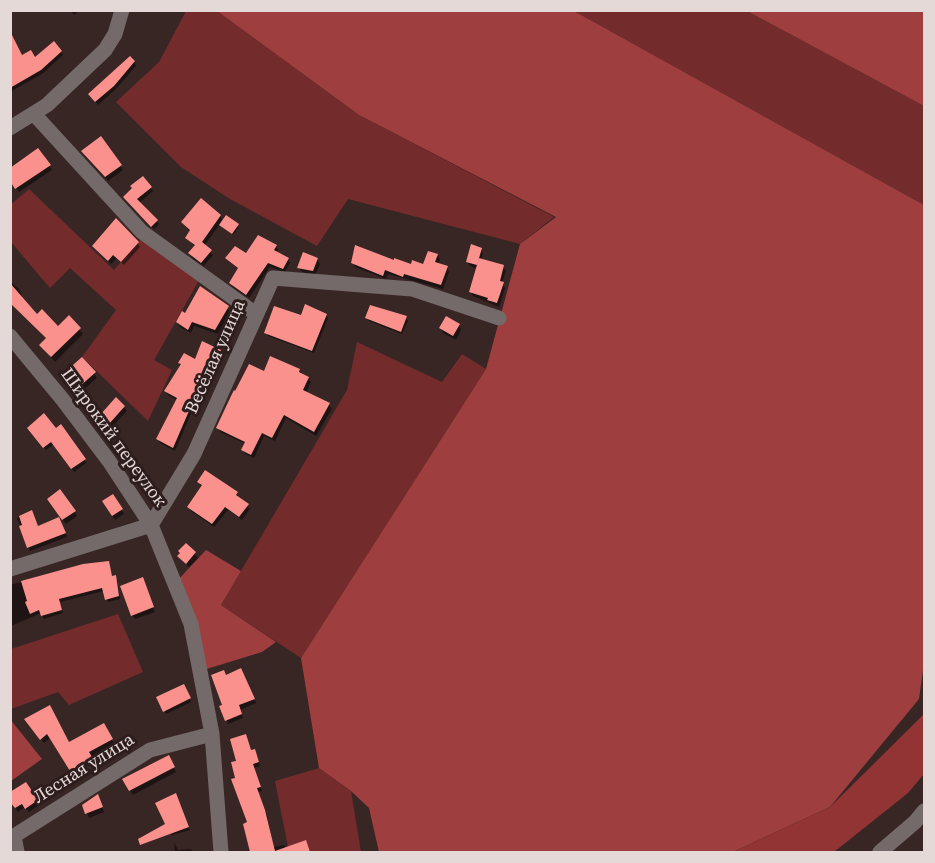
<!DOCTYPE html>
<html>
<head>
<meta charset="utf-8">
<style>
	body { margin:0 }
	#map { position:relative; width:935px; height:863px; overflow:hidden; background:#382625; font-family:"Source Serif 4",serif }
	canvas { display:block }
	.frame { position:absolute; inset:0; border:12px solid #e5d9d8; pointer-events:none }
</style>
</head>
<body>
<div id="map">
<canvas width="935" height="863"></canvas>
<div class="frame"></div>
</div>
<script>
const ctx = document.querySelector('canvas').getContext('2d');
ctx.lineJoin = 'round';
function fill(path, color) {
  ctx.fillStyle = color;
  ctx.fill(path, 'evenodd');
}
function stroke(path, color, width, dash) {
  ctx.strokeStyle = color;
  ctx.lineWidth = width;
  ctx.lineCap = dash ? 'butt' : 'round';
  ctx.setLineDash(dash || []);
  ctx.stroke(path);
}
function write(font, color, halo, rows, align = 'center') {
  ctx.font = font + ' "Source Serif 4",serif';
  ctx.lineWidth = 6;
  ctx.setLineDash([]);
  ctx.textBaseline = 'middle';
  ctx.strokeStyle = halo;
  ctx.fillStyle = color;
  for (const [text, x, y, turn = 0] of rows) {
    ctx.save();
    ctx.translate(x, y);
    ctx.rotate((+turn || 0) * Math.PI / 180);
    ctx.textAlign = isNaN(turn) ? turn : align;
    if (halo) ctx.strokeText(text, 0, 0);
    ctx.fillText(text, 0, 0);
    ctx.restore();
  }
}
fill(new Path2D(`
	M186,11H217L359,115L554,217L520,244L348,199L317,246L230,199L181,167L116,102L159,62Z
	M574,11H747L924,106V205Z
	M29,189L114,270L140,240L149,237L202,275L154,360L172,370L148,421L82,357L116,310L70,268L50,288L11,242L10,205Z
	M357,342L442,382L462,354L486,369L301,658L221,605L347,390Z
	M118,614L143,672L69,705L58,692L11,709V649Z
	M319,768L351,791L361,852H289L275,781Z`), '#742b2b');
fill(new Path2D(`
	M217,11H574L924,205V663L919,699L830,807L733,852H379L369,808L351,791L319,768L301,658L486,369L520,244L556,217L359,115Z
	M747,11H924V106Z
	M206,550L241,571L221,605L276,642L262,652L200,671L175,583Z
	M10,719L42,759L11,781H10Z`), '#9f3e3e');
fill(new Path2D(`
	M924,714V774L908,793L834,852H733L830,807Z`), '#923334');
fill(new Path2D(`
	M70,10H80L74,15Z
	M61,52L63,55L42,74L10,92V55L35,59Z
	M134,62L136,66L116,89L98,105L92,97Z
	M101,138L123,170L108,181L85,156Z
	M38,150L52,170L19,192L14,184L10,187V169Z
	M151,188L153,191L139,203L156,221L159,224L154,229L127,201Z
	M201,200L220,216L223,221L239,227L233,235L220,224L204,246L213,255L204,266L192,258L190,253L195,246L187,238L191,232L182,222Z
	M137,242L140,247L124,265L117,258L111,264L94,246Z
	M276,246L278,250L277,253L288,259L290,263L285,272L270,267L249,298L233,287L231,283L239,270L227,259L246,255Z
	M481,249L483,254L481,260L503,267L506,271L502,283L505,288L499,307L473,296L470,291L478,269L470,266L467,262Z
	M437,255L440,259L438,265L447,268L449,272L443,289L388,274L386,279L355,267L353,262H395L412,266L424,265Z
	M317,259L320,264L315,275L302,272L299,268Z
	M10,281L19,289L22,295L20,296L37,316L58,329L69,318L83,334L55,362L41,345L47,339L10,303Z
	M228,308L230,312L218,334L194,326L191,333L180,327L177,322Z
	M326,315L328,318L314,353L268,336L266,333Z
	M367,318H406L408,321L402,334L369,321Z
	M459,325L461,330L456,340L443,333L441,328Z
	M220,351L222,355L212,380L209,379L192,406L193,409L175,451L160,443L158,439L177,400L168,395L166,391L196,361Z
	M299,370L311,382L306,393L329,405L332,409L316,436L286,418L275,441L264,436L254,458L245,454L243,450L246,444L220,432L218,428L265,373Z
	M94,373L97,378L82,391L70,377Z
	M124,407L127,411L112,427L102,416Z
	M29,428L84,459L86,463L74,472L54,444L46,450Z
	M199,482L237,493L238,498L250,509L242,520L228,510L214,527L191,511L189,507L202,487Z
	M113,496L124,514L115,520L104,502Z
	M51,503L75,512L77,516L66,524Z
	M31,512L38,528L60,522L67,537L30,551L17,518Z
	M186,545L198,558L189,567L179,556Z
	M108,563L112,577H115L117,580L120,599L108,602L104,591L60,602L63,613L44,619L41,613L11,626L10,585L84,566Z
	M145,584L155,612L135,619L132,615Z
	M243,674L256,703L240,710L243,718L228,724L223,706L226,676Z
	M183,685L191,702L166,714L158,698Z
	M29,724L69,744L104,725L114,744L91,757L94,762L73,774L51,737L44,743Z
	M251,752L257,755L260,766L254,768L262,791L258,792L267,815L274,847L284,845L286,848L306,842L310,852H250L245,825L249,823L237,779Z
	M168,757L176,772L133,795L124,780Z
	M26,784L39,805L29,812L25,807L18,812L10,800Z
	M177,798L190,830L172,835L157,803Z
	M100,801L104,812L89,818L84,805Z
	M174,842L178,850L191,849L193,852H175Z`), '#0007');
fill(new Path2D(`
	M10,31L22,55L31,50L35,57L54,41L62,51L41,70L10,88Z
	M130,56L135,61L114,86L95,102L88,94Z
	M101,136L122,165L105,177L81,151Z
	M38,148L51,165L15,189L10,181V168Z
	M143,176L152,187L137,199L158,220L151,227L123,197L132,188L130,186Z
	M201,198L221,215L202,242L212,250L201,263L188,253L195,245L185,238L190,230L181,222Z
	M226,215L239,224L232,234L219,225Z
	M116,218L139,242L121,262L113,255L108,261L92,246Z
	M258,235L277,245L274,250L289,258L283,269L268,263L246,295L229,283L238,268L225,258L235,246L246,253Z
	M471,244L482,248L477,265L466,262Z
	M355,245L394,260V258L411,264L412,260L423,264L428,251L438,254L435,262L448,266L441,285L404,274L403,277L385,270L383,276L351,263Z
	M303,252L318,258L313,271L297,268Z
	M479,258L504,265L500,281L504,282L497,303L487,300L488,298L469,292Z
	M10,283L37,314L42,309L58,326L69,315L81,328L51,357L39,345L46,338L10,303Z
	M200,286L229,306L215,330L192,322L188,330L176,322L182,311L185,313Z
	M305,304L327,314L312,351L264,333L274,306L301,315Z
	M370,305L407,316L401,332L365,318Z
	M446,316L460,324L453,336L439,328Z
	M202,341L221,350L210,377L207,376L190,403L192,404L173,448L156,439L177,398L164,391L181,364L178,363L184,353L195,359Z
	M270,356L300,369L299,372L309,377L303,390L330,403L314,432L284,415L272,438L262,433L251,455L241,450L245,442L216,428L231,396L234,390L235,391L249,364L264,371Z
	M82,357L96,372L79,387L65,372Z
	M116,397L125,406L109,424L100,415Z
	M44,413L56,428L61,424L86,459L71,469L51,442L43,448L27,428Z
	M205,470L238,492L236,495L249,504L239,517L225,507L212,524L187,507L202,485L197,482Z
	M60,489L76,511L62,520L47,499Z
	M113,494L123,509L112,516L102,501Z
	M32,510L38,526L59,517L66,533L27,548L19,526L22,525L19,516Z
	M186,543L196,552L186,564L177,556L180,553L178,551Z
	M109,561L112,576L116,575L119,596L105,600L102,588L59,599L62,610L41,616L39,610L30,614L25,602L27,601L21,581L83,564Z
	M143,577L154,607L131,616L120,586Z
	M241,668L255,699L239,705L242,714L225,721L219,706L222,705L211,675L224,670L226,675Z
	M184,684L191,698L163,712L156,697Z
	M50,705L69,742L104,723L113,739L89,752L92,757L70,771L47,734L40,740L24,719Z
	M246,734L251,750L255,749L259,762L253,764L261,787L257,788L265,810L275,851L306,840L310,852H250L243,824L247,822L231,779L235,778L231,762L236,761L230,739Z
	M169,755L175,767L129,791L122,779Z
	M26,782L38,800L25,809L22,804L15,808L10,802V792Z
	M176,793L189,827L140,845L138,839L165,824L155,803Z
	M98,794L103,807L85,814L82,805Z`), '#fb918d');
stroke(new Path2D(`
	M34,114L142,232L256,314
	M10,128L47,105L105,50L115,34L122,10
	M10,336L63,400L109,461L151,525L191,624L212,734L221,852
	M10,569L151,525L194,454L273,278L412,289L499,318
	M17,852L14,836L150,750L212,734
	M880,852L915,822L924,811`), '#736a69', 15);
write('18px', '#e5d9d8', '#2d1d1c', [
	["Весёлая улица",216,357,-66],
	["Широкий переулок",113,438,54],
	["Лесная улица",84,769,-32]
]);
</script>
</body>
</html>
